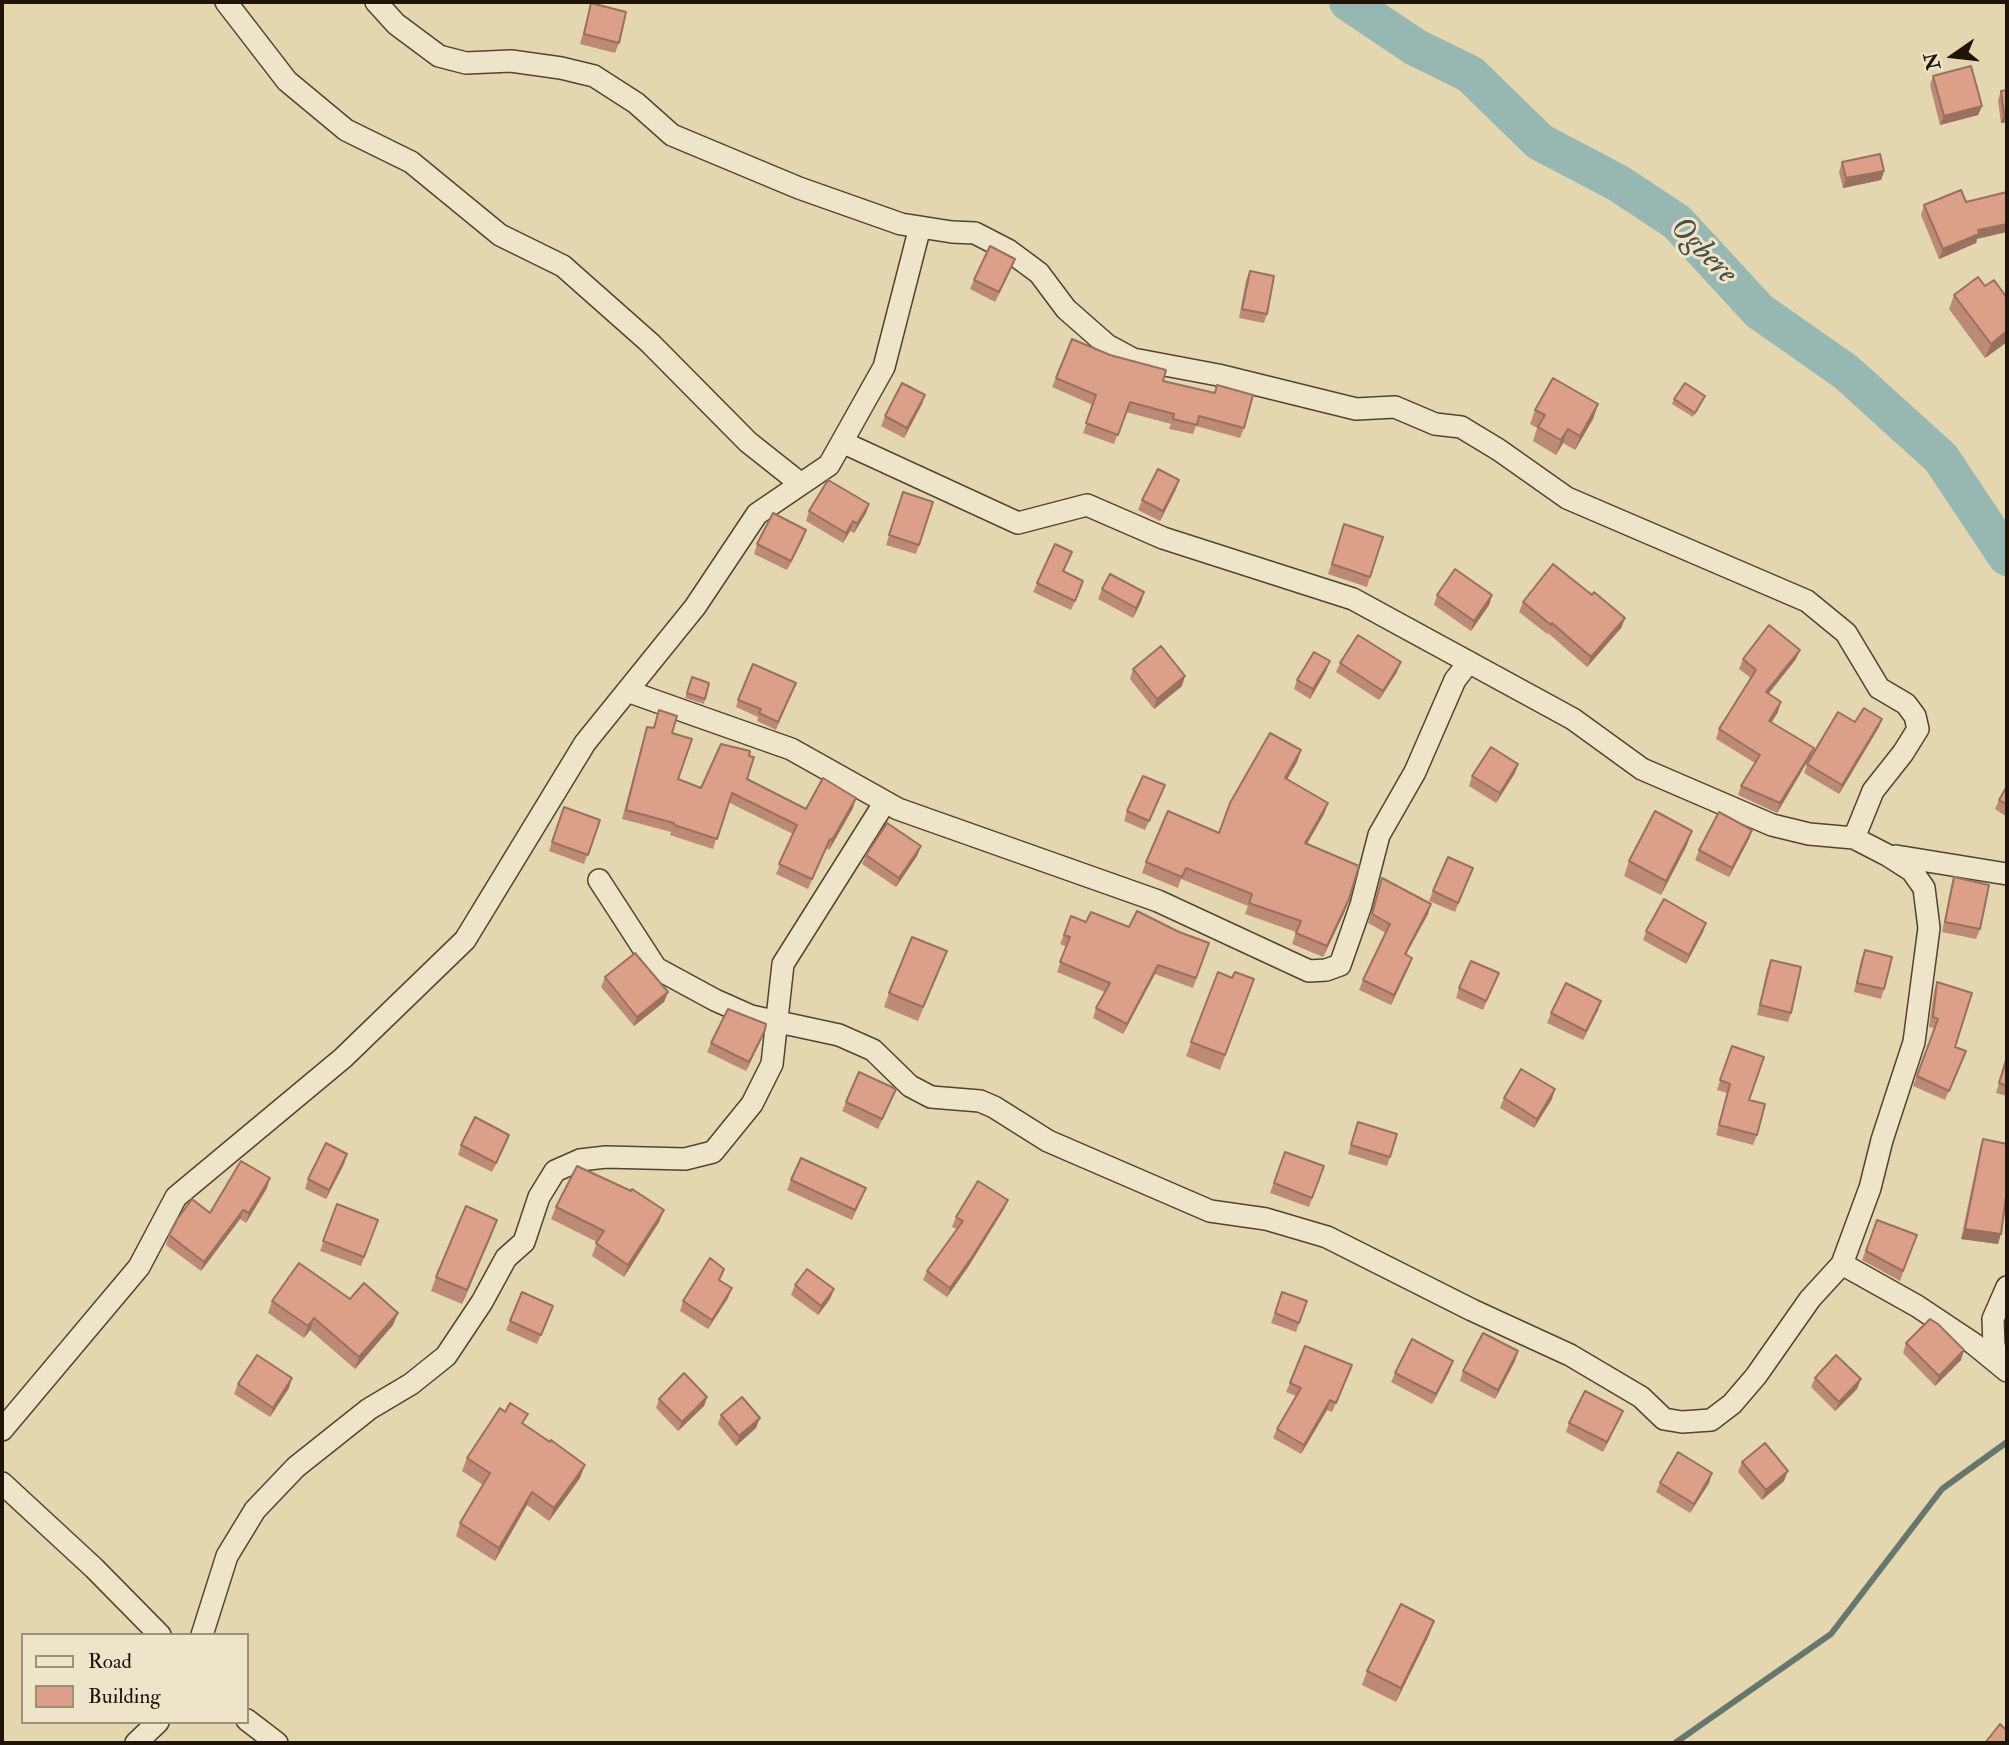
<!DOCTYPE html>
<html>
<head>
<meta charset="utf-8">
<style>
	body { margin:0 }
	#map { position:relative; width:2009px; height:1745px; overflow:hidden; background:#e4d6ae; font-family:"IM FELL Double Pica",serif }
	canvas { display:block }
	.frame { position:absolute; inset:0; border:4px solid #201308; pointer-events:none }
	.legend { position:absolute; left:21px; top:1633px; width:228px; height:91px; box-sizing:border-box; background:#ede4ca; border:2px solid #9b907c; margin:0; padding:9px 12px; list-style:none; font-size:21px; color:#201308 }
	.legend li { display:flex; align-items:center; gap:14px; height:35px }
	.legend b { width:35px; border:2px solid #9b907c }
	.north { position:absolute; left:1918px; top:21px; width:70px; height:70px; -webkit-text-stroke:5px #ede4ca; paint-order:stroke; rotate:256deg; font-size:19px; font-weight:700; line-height:28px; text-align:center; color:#201308 }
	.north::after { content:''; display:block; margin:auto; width:24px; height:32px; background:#201308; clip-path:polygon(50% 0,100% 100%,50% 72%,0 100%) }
</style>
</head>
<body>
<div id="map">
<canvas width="2009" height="1745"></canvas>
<div class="frame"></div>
<ul class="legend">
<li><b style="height:9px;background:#ede4ca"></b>Road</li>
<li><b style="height:19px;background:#dca088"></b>Building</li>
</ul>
<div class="north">N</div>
</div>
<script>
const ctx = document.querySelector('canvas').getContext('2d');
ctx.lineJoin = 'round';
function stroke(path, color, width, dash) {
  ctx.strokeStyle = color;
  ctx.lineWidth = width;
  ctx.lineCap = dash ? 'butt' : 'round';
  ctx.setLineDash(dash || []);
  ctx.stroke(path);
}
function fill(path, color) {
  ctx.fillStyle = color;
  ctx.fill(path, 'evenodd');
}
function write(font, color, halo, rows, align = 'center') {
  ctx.font = font + ' "IM FELL Double Pica",serif';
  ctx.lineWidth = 6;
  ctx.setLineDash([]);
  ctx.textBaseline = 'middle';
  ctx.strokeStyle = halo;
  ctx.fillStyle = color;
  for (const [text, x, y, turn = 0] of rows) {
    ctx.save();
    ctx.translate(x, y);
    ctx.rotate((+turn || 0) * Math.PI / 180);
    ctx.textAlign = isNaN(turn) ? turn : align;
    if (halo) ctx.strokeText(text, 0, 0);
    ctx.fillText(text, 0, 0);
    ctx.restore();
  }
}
stroke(new Path2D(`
	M1675,1743L1831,1634L1942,1489L2007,1442`), '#67766e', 6);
stroke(new Path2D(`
	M1348,2L1415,47L1470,74L1540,142L1618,183L1677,222L1759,311L1846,372L1941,458L2007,557`), '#97b8b2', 38);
const minor = new Path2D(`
	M226,2L287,81L346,130L411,162L500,235L563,266L650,343L748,442L801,484
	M376,2L396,24L439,56L466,63L511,61L561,68L594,76L636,103L672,135L799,188L901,224L952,232L975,233L1008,250L1039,273L1066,309L1107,345L1133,359L1218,375L1356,409L1395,407L1435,424L1461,427L1499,450L1567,498L1807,601L1846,633L1879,688L1906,704L1915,716L1918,729L1903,753L1873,791L1854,838
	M627,691L791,749L898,809L1158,901L1309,971L1326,970L1340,965L1361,905L1379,835L1415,772L1455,680L1469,662
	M1896,856L2007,874
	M599,880L656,968L715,1000L751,1016L839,1035L873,1050L910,1086L931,1097L980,1101L994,1107L1048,1141L1210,1211L1266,1219L1327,1237L1472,1310L1570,1355L1641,1397L1664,1419L1682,1422L1711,1420L1732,1404L1756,1376L1810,1299L1842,1264L1870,1188L1882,1140L1914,1042L1929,928L1924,888L1912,871L1887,855L1854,838L1809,834L1772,825L1642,769L1573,719L1353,599L1163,538L1087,505L1018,523L842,442
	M1842,1264L1917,1306L1974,1344L2007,1371
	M2002,1365L1994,1346L1993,1319L2007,1287
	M2,1430L139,1267L176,1197L343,1058L465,940L585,743L695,607L757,514L829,465L884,367L920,227
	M2,1483L94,1568L160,1635
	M202,1635L227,1556L255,1510L296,1467L369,1409L411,1384L446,1356L482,1302L506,1258L524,1242L539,1197L555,1171L580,1160L606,1157L685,1159L713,1152L752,1104L772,1064L783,964L885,802
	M247,1720L277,1743
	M136,1743L158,1722`);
stroke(minor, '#514432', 24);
stroke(minor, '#ede4ca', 21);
fill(new Path2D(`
	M591,4L619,43L615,53L580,44Z
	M1933,76L1982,106L1978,115L1940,125L1930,85Z
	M2001,91L2007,122L2001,123L1998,100Z
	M1842,162L1884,171L1881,180L1843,188L1839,172Z
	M1924,205L1977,239L1976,243L1939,259L1921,215Z
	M1015,259L995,302L970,289L974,280Z
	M1250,271L1267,314L1264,323L1239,318L1246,280Z
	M1985,286L2007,298V342L1985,358L1949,309L1954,295Z
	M1056,378L1163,381L1214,393L1217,385L1244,428L1240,438L1196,426L1193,434L1169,429L1171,424L1126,412L1114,444L1083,433L1093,405L1052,387Z
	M925,395L922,404L904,438L881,426L885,416Z
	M1705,396L1693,417L1672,404L1674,399Z
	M1598,404L1593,419L1575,450L1563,443L1556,455L1533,441L1537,428L1530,424L1535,410Z
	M1179,480L1176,489L1160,521L1138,510L1142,500Z
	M903,492L933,502L916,554L886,545Z
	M869,504L866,513L854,533L850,531L843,543L806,521L809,511Z
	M1341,534L1370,577L1367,587L1328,574Z
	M803,539L787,570L754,554L757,544Z
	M1072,552L1064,572L1080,591L1071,610L1033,592L1037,583Z
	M1102,589L1144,592L1141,602L1133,618L1098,599Z
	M1437,595H1492L1489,605L1471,631L1434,605Z
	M1592,595L1625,618L1621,628L1587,667L1548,633L1547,634L1519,612L1523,602Z
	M1743,659H1796L1768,694L1778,712L1771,722L1810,757L1777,813L1738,795L1741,786L1755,763L1716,739L1719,729L1751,678L1739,669Z
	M1330,661L1326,671L1310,699L1294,689L1297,680Z
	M1340,663L1397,672L1379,700L1336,672Z
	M1133,669L1182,686L1154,709L1130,679Z
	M692,677L705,699L704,704L685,698Z
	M796,683L776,730L757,721L758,717L736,707L738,700Z
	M659,710L672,733L678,779L701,788L749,756L747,779L806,809L853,808L829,850L826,848L808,889L776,874L793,834L728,802L713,849L670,835L671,832L622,819L644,736L647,727L653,728Z
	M1879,727L1839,794L1804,773L1807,764Z
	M1301,750L1297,762L1287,779L1328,803L1324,814L1307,844L1345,911L1323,957L1292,944L1296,932L1245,914L1248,906L1181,879L1178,888L1142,873L1146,862L1219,833Z
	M1515,773L1496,803L1469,786L1472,776Z
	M2007,786V817L1995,809L1999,800Z
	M1161,795L1145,830L1124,821L1127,811Z
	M564,807L600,820L584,864L549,851Z
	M1752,830L1749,839L1729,877L1695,860L1699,850Z
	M1687,845L1661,895L1624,876L1629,861Z
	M921,846L917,856L896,887L862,864L866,855Z
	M1473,868L1455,912L1429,901L1433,891Z
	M1954,877L1980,929L1976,939L1942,932L1951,887Z
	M1382,878L1428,914L1406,955L1412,958L1391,1005L1359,990L1363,980L1386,933L1368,923Z
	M1071,916L1086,922L1179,932L1209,943L1193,988L1155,974L1123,1034L1093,1018L1096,1008L1105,992L1057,972L1066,947L1060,944Z
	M1706,923L1703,932L1686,964L1643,940L1646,931Z
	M1865,950L1884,989L1881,999L1854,992L1861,960Z
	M947,951L918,1021L884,1007L889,993Z
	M1771,960L1791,1013L1788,1022L1757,1015L1767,970Z
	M1218,972L1232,978L1254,979L1220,1070L1186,1056Z
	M605,977L668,992L664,1002L634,1026L601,987Z
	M1937,982L1955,1047L1966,1051L1945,1100L1913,1086L1934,1028L1929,1027L1934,991Z
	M1495,983L1483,1010L1456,998L1459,988Z
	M1598,1010L1583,1040L1547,1023L1551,1013Z
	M761,1040L746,1071L707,1052L711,1043Z
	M1732,1046L1757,1135L1753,1145L1716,1135L1727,1093L1717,1090Z
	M2007,1055V1096L1996,1093Z
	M1504,1098L1552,1099L1534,1128L1500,1108Z
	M892,1099L878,1129L842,1111L846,1102Z
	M1358,1122L1390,1157L1387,1166L1348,1154Z
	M509,1135L492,1172L458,1155L461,1145Z
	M1983,1139L2007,1144V1197H2006L1998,1244L1961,1239L1980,1148Z
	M1285,1152L1324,1166L1309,1207L1270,1193Z
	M347,1154L344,1164L326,1199L305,1189L308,1179Z
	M791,1180L862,1198L852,1220L787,1190Z
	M267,1188L246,1223L240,1219L201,1271L166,1245L169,1235L210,1213Z
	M1008,1200L1004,1209L968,1267L947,1297L923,1280L927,1271L957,1229L952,1227L956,1217Z
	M337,1204L378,1220L361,1266L320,1251Z
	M556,1207L664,1210L659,1222L624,1277L592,1256L597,1242L551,1219Z
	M1877,1220L1917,1235L1900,1281L1862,1260Z
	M492,1234L462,1304L431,1291L436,1277Z
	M719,1280L728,1298L708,1329L680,1311L683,1301Z
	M795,1285L834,1289L830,1299L818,1315L791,1295Z
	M1282,1292L1307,1301L1296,1332L1271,1323Z
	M350,1299L393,1325L355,1369L310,1330L304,1338L268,1313L272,1301Z
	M553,1306L537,1344L506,1330L510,1321Z
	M1906,1343L1961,1360L1935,1386L1903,1353Z
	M1515,1361L1495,1399L1460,1381L1463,1371Z
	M1450,1370L1432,1404L1391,1382L1395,1373Z
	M1348,1375L1332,1412L1327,1410L1301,1454L1273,1438L1277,1429L1296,1396L1286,1392L1290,1383Z
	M1815,1378L1857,1389L1835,1411L1811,1387Z
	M238,1384L289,1388L270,1417L234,1394Z
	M707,1397L704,1406L678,1431L656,1408L659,1399Z
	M721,1415L756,1428L736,1446L718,1424Z
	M1619,1420L1603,1452L1566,1432L1569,1423Z
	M524,1425L580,1478L549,1521L527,1505L495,1561L456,1536L460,1523L483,1485L462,1471L467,1458Z
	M1742,1462L1784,1481L1762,1500L1738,1472Z
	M1712,1473L1709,1483L1690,1513L1656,1492L1660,1483Z
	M1429,1635L1396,1702L1362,1685L1367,1671Z`), '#bd8a75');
fill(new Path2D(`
	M1953,2H2007V3H1953Z
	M1982,106L1978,115L1940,125L1944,116Z
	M2004,114H2007V122L2001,123Z
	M1884,171L1881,180L1843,188L1846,178Z
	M2007,224V232L1977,239L1976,243L1939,259L1943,249L1978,230Z
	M1015,259L1011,269L995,302L999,292Z
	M2007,331V342L1985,358L1991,344Z
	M925,395L922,404L904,438L907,428Z
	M1598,404L1593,419L1575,450L1580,436Z
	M1568,429L1563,443L1556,455L1561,440Z
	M1179,480L1176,489L1160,521L1163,511Z
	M869,504L866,513L854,533L857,524Z
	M853,521L850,531L843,543L846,533Z
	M806,530L803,539L787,570L791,561Z
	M1144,592L1141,602L1133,618L1136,608Z
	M1492,595L1489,605L1471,631L1474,621Z
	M1625,618L1621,628L1587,667L1591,657Z
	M1800,650L1796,659L1762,702L1766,692Z
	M1330,661L1326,671L1310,699L1313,689Z
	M1401,662L1397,672L1379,700L1383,691Z
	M1185,676L1182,686L1154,709L1157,699Z
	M1781,702L1778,712L1766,731L1769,721Z
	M1882,719L1879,727L1839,794L1842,785Z
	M1814,748L1810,757L1777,813L1780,803Z
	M1301,750L1297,762L1281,790L1285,778Z
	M1518,764L1515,773L1496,803L1500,793Z
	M856,798L853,808L829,850L832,840Z
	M1328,803L1324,814L1301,854L1305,843Z
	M1752,830L1749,839L1729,877L1732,868Z
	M1692,831L1687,845L1661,895L1666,881Z
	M921,846L917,856L896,887L899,878Z
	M1349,899L1345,911L1323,957L1327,946Z
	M1431,904L1428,914L1401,963L1405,954Z
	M1706,923L1703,932L1686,964L1689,955Z
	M1412,958L1409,967L1391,1005L1394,995Z
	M1158,965L1155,974L1123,1034L1127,1024Z
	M668,992L664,1002L634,1026L637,1017Z
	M1601,1001L1598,1010L1583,1040L1586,1031Z
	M765,1030L761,1040L746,1071L749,1062Z
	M1555,1089L1552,1099L1534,1128L1537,1119Z
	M509,1135L506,1144L492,1172L496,1163Z
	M347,1154L344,1164L326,1199L329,1190Z
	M270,1178L267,1188L246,1223L249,1213Z
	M1008,1200L1004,1209L968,1267L947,1297L950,1288Z
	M243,1210L240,1219L201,1271L204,1262Z
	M664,1210L659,1222L624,1277L628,1265Z
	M497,1220L492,1234L462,1304L467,1290Z
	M1965,1229L2001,1234L1998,1244L1961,1239Z
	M732,1288L728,1298L708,1329L712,1320Z
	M834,1289L830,1299L818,1315L821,1306Z
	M398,1313L393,1325L355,1369L359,1357Z
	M314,1318L310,1330L304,1338L308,1326Z
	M1964,1350L1961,1360L1935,1386L1939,1376Z
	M1518,1351L1515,1361L1495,1399L1498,1390Z
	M1453,1361L1450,1370L1432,1404L1436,1394Z
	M292,1378L289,1388L270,1417L273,1408Z
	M1861,1379L1857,1389L1835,1411L1839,1402Z
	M707,1397L704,1406L678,1431L682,1422Z
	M1330,1400L1327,1410L1301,1454L1304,1445Z
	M1623,1411L1619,1420L1603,1452L1607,1442Z
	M760,1418L756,1428L736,1446L739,1436Z
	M585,1465L580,1478L549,1521L554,1508Z
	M1788,1471L1784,1481L1762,1500L1766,1490Z
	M1712,1473L1709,1483L1690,1513L1694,1504Z
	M532,1492L527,1505L495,1561L499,1548Z
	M1434,1621L1429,1635L1396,1702L1401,1688Z`), '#9a705f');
const building = new Path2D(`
	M591,3L626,12L619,43L584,34Z
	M1971,66L1982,106L1944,116L1933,76Z
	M2007,90V114H2004L2001,91Z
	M1880,154L1884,171L1846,178L1842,162Z
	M1961,190L1966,202L2007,192V224L1978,230L1979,234L1943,249L1924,205Z
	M990,246L1015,259L999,292L974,280Z
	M1250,271L1274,276L1267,314L1242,309Z
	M1978,277L1985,286L1994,280L2007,298V331L1991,344L1954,295Z
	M1072,339L1110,355L1166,370L1163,381L1215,393L1217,385L1253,395L1244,428L1199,416L1197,425L1173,419L1174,414L1130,402L1118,435L1086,423L1096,395L1056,378Z
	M1553,378L1598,404L1580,436L1568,429L1561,440L1538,427L1545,415L1535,410Z
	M902,383L925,395L907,428L885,416Z
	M1685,383L1705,396L1695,413L1674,399Z
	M1158,469L1179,480L1163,511L1142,500Z
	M828,480L869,504L857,524L853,521L846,533L809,511Z
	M903,492L933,502L919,545L889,535Z
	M773,513L806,530L791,561L757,544Z
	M1344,524L1383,537L1370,577L1332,564Z
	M1055,544L1072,552L1063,571L1083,581L1075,601L1037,583Z
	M1553,564L1592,595L1594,592L1625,618L1591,657L1552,623L1551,625L1523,602Z
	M1455,569L1492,595L1474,621L1437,595Z
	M1110,574L1144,592L1136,608L1102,589Z
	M1769,625L1800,650L1766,692L1781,702L1769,721L1814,748L1780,803L1741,786L1760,755L1719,729L1756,670L1743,659Z
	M1358,635L1401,662L1383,691L1340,663Z
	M1161,646L1185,676L1157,699L1133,669Z
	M1314,652L1330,661L1313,689L1297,680Z
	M753,664L796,683L778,722L759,713L761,709L738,700Z
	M692,677L709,683L705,699L687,693Z
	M1864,708L1882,719L1842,785L1807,764L1838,712L1855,722Z
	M659,710L677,716L672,733L692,739L678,779L701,788L721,744L750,751L749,756L754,757L747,779L806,809L823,778L856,798L832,840L830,839L812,879L779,864L797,825L732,793L717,839L674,825V823L626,810L647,727L654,728Z
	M1270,733L1301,750L1285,778L1328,803L1305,843L1359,866L1349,899L1327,946L1296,933L1301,921L1249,903L1252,894L1186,868L1182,877L1146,862L1168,811L1219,833L1230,803Z
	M1491,747L1518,764L1500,793L1472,776Z
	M1143,776L1165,785L1149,821L1127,811Z
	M2007,786V805L1999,800Z
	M564,807L600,820L588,855L552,842Z
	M1655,811L1692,831L1666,881L1629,861Z
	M1719,812L1752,830L1732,868L1699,850Z
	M887,823L921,846L899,878L866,855Z
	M1448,857L1473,868L1458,903L1433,891Z
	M1954,877L1989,885L1980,929L1945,922Z
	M1382,878L1431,904L1405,954L1412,958L1394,995L1363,980L1390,924L1372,914Z
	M1664,899L1706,923L1689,955L1646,931Z
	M1137,911L1179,932L1209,943L1196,978L1158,965L1127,1024L1096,1008L1110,983L1060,962L1070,937L1064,935L1071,916L1086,922L1091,912L1129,927Z
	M912,937L947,951L923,1007L889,993Z
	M1865,950L1892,957L1884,989L1857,983Z
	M635,953L668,992L637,1017L605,977Z
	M1771,960L1801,967L1791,1013L1760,1005Z
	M1471,961L1499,973L1486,1001L1459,988Z
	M1218,972L1232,978L1235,972L1254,979L1225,1055L1191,1042Z
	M1937,982L1972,993L1955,1047L1966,1051L1949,1091L1917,1076L1938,1019L1933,1017Z
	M1566,983L1601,1001L1586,1031L1551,1013Z
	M728,1009L766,1024L765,1030L749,1062L711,1043Z
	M1732,1046L1764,1057L1749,1100L1765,1104L1757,1135L1719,1125L1730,1084L1720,1080Z
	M2007,1057V1086L1999,1083Z
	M1521,1069L1555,1089L1537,1119L1504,1098Z
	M859,1072L896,1089L882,1119L846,1102Z
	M475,1117L509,1135L496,1163L461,1145Z
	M1358,1122L1397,1134L1390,1157L1351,1145Z
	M1983,1139L2007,1144V1189L2001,1234L1965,1229Z
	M326,1143L347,1154L329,1190L308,1179Z
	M1285,1152L1324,1166L1312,1198L1274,1183Z
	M801,1158L866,1188L855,1210L791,1180Z
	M241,1161L270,1178L249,1213L243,1210L204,1262L169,1235L178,1218L192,1199L210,1213Z
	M577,1166L631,1191L632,1189L664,1210L628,1265L596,1243L604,1231L556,1207Z
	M978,1181L1008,1200L972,1257L950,1288L927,1271L963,1221L956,1217Z
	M337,1204L378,1220L364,1257L323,1241Z
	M466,1206L497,1220L467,1290L436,1277Z
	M1877,1220L1917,1235L1903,1271L1866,1251Z
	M710,1258L724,1269L719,1280L732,1288L712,1320L683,1301Z
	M299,1263L350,1299L364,1283L398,1313L359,1357L314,1318L308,1326L272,1301Z
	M807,1269L834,1289L821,1306L795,1285Z
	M522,1292L553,1306L541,1335L510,1321Z
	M1282,1292L1307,1301L1299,1323L1275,1313Z
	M1930,1319L1938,1324L1964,1350L1939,1376L1906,1343Z
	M1483,1333L1518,1351L1498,1390L1463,1371Z
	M1412,1339L1453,1361L1436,1394L1395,1373Z
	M1305,1346L1352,1365L1336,1403L1330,1400L1304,1445L1277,1429L1301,1388L1290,1383Z
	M257,1355L292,1378L273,1408L238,1384Z
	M1836,1355L1861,1379L1839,1402L1815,1378Z
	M684,1373L707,1397L682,1422L659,1399Z
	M1585,1391L1623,1411L1607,1442L1569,1423Z
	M742,1397L760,1418L739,1436L721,1415Z
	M510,1403L528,1414L522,1423L550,1442L551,1440L585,1465L554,1508L532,1492L499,1548L460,1523L490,1473L467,1458L500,1408L505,1412Z
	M1765,1443L1788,1471L1766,1490L1742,1462Z
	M1678,1452L1712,1473L1694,1504L1660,1483Z
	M1401,1604L1434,1621L1401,1688L1367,1671Z
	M2000,1724L2007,1731V1743H1985Z`);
fill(building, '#dca088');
stroke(building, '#9a705f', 2);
write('italic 32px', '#4a4d44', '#ede4ca', [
	["Ogbere",1702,252,45]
]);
</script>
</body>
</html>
